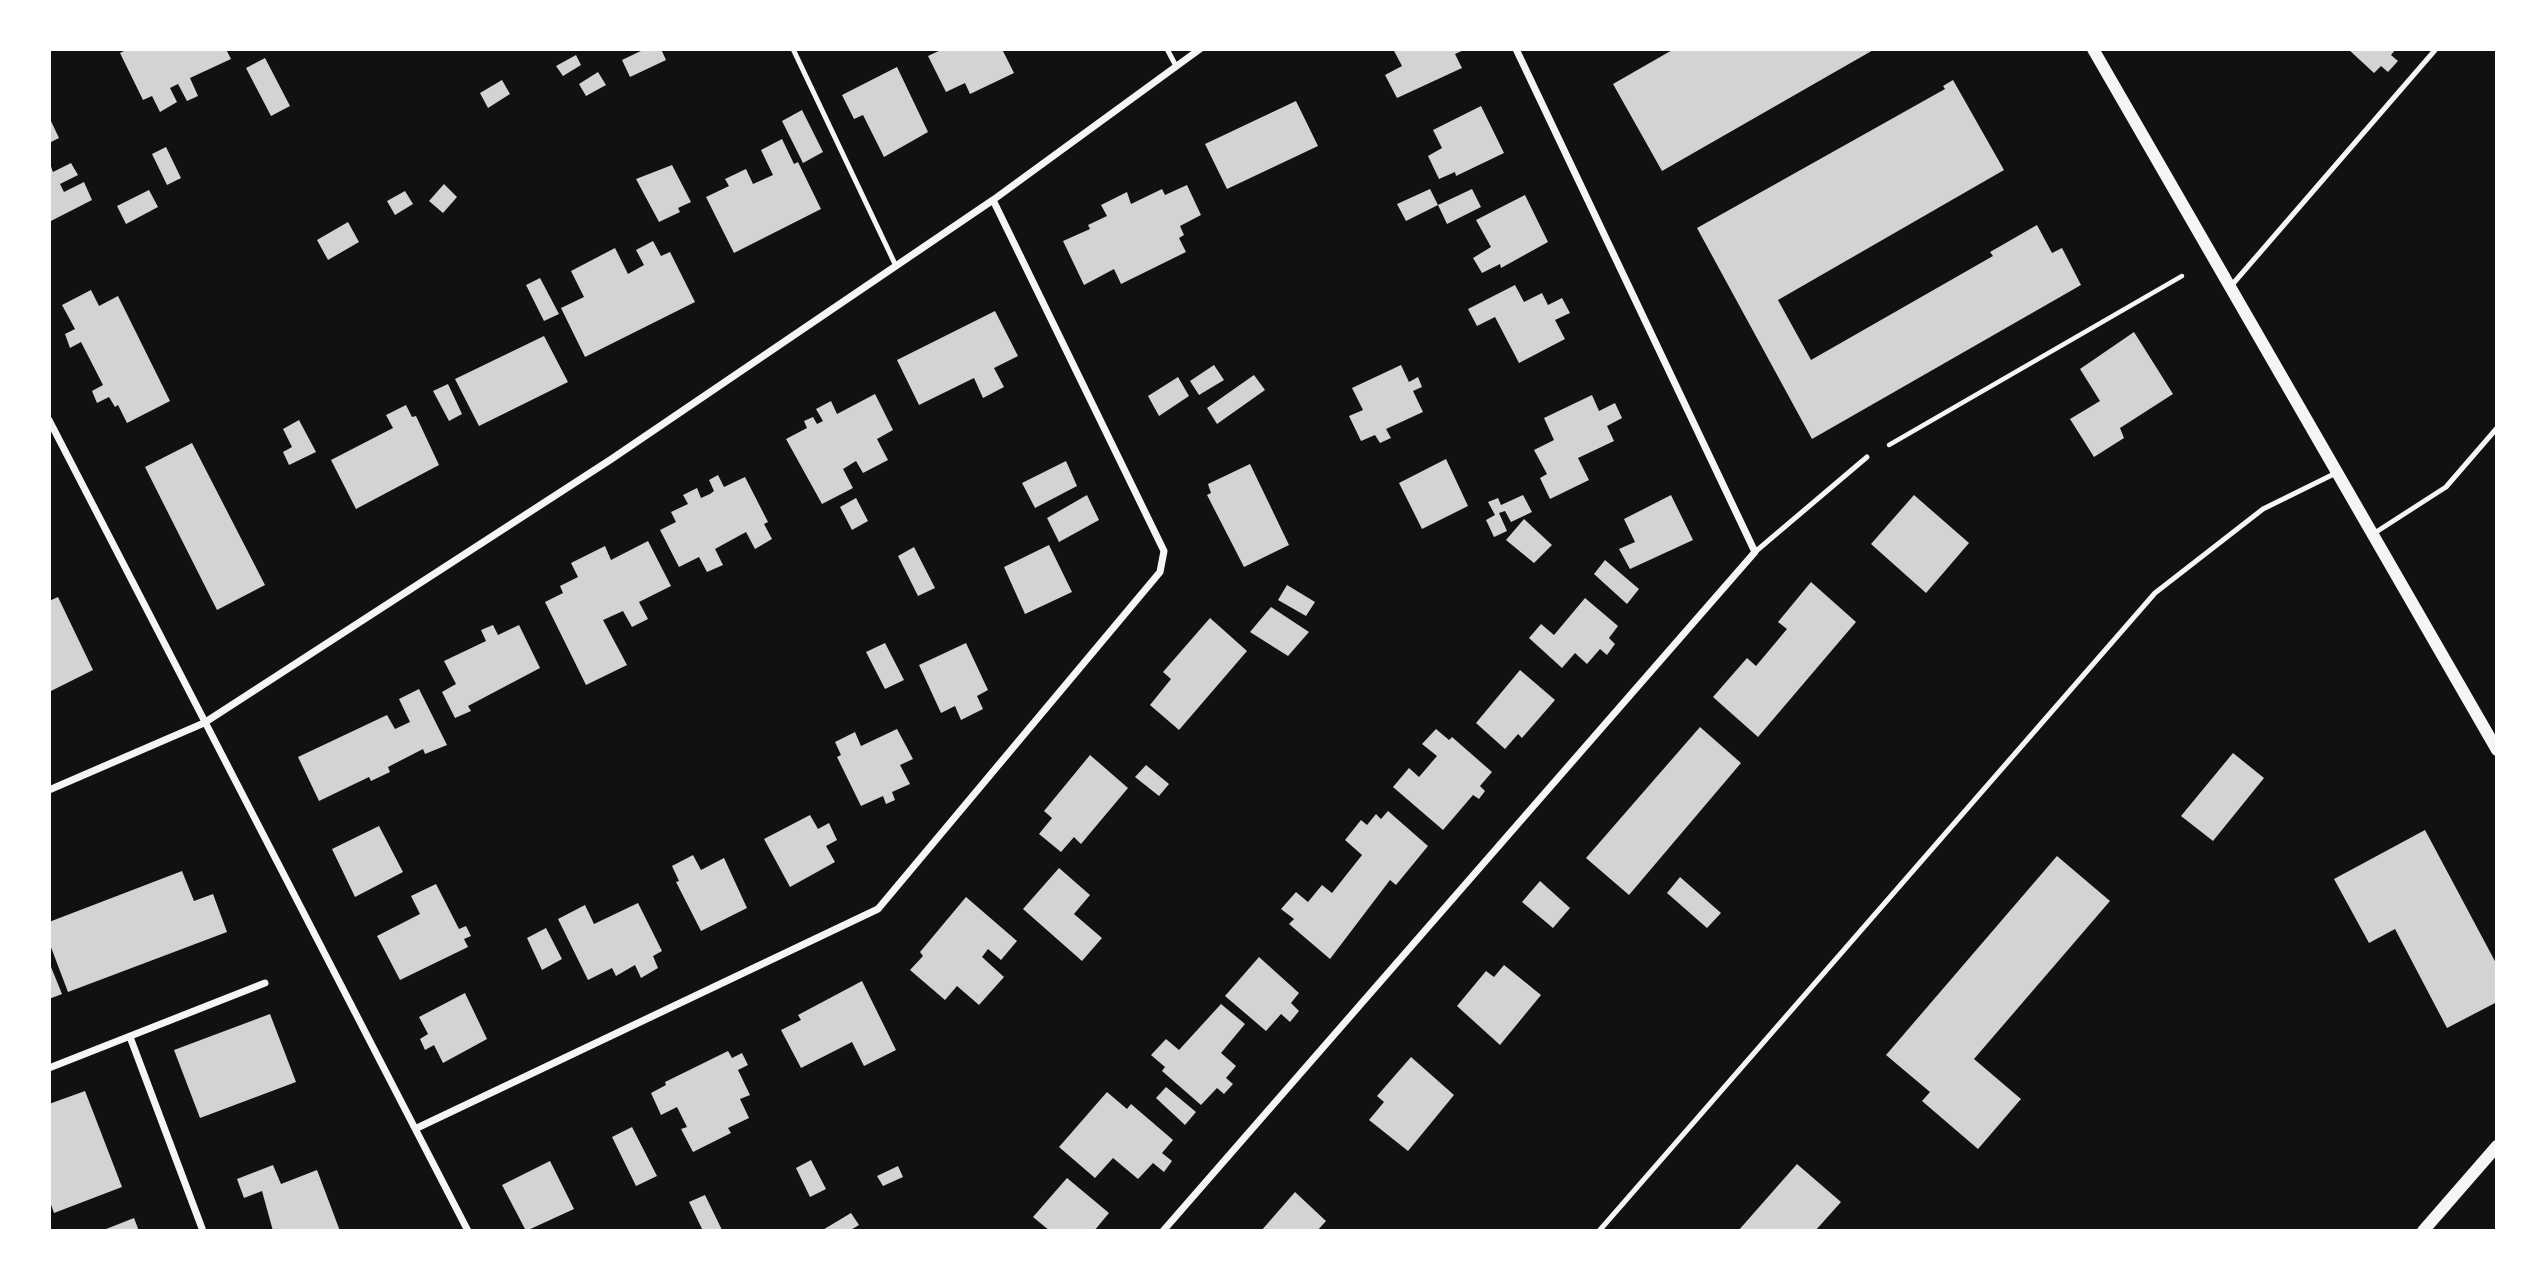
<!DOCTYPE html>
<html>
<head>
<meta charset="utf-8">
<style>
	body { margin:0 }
	#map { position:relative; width:2546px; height:1280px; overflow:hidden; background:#111; font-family:"Varela Round",sans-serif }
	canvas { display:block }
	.frame { position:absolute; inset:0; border:51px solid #fff; pointer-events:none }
</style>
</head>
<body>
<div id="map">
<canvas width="2546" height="1280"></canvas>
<div class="frame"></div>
</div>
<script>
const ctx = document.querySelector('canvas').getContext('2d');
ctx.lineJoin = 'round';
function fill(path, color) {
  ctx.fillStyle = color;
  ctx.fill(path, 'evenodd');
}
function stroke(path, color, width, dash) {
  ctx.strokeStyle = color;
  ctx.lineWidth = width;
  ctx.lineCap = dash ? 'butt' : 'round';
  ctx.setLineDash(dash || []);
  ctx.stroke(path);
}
fill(new Path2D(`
	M128,49H226L231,59L190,78L198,96L187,101L178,84L170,88L177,102L160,112L152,96L143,100L120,53Z
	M645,49H661L666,60L630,77L622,60Z
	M943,49H1002L1014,73L970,94L965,83L946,92L928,56Z
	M1393,49H1466L1455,54L1462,68L1397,98L1385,75L1402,66Z
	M1674,49H1875L1662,171L1613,84Z
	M2348,49H2396L2391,55L2398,61L2388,72L2381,66L2374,73Z
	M576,55L581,65L563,76L556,66Z
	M265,58L290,106L271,116L246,68Z
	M897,67L928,132L884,157L863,115L854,119L842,95Z
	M598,72L606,85L586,96L579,84Z
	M502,80L510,94L488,108L480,93Z
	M1953,80L2004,170L1778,300L1811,360L1993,256L1990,252L2037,225L2052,253L2062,248L2081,285L1812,439L1697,228L1945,89L1943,86Z
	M1296,101L1318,146L1227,189L1205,144Z
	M1481,106L1504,153L1456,176L1455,172L1439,179L1428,156L1442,148L1433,130Z
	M802,110L823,152L803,163L782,121Z
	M49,117L59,138L49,143Z
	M782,139L794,164L798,162L821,209L734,253L706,197L729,186L725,179L746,169L753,184L773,175L761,150Z
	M166,147L181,178L167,185L152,154Z
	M49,161L53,172L71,163L78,175L60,184L64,192L84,182L92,200L49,222Z
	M672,165L691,202L678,208L680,212L659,222L636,179Z
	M444,184L457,197L443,213L429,201Z
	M1187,185L1201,215L1180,226L1184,235L1179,238L1186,252L1121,284L1114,269L1084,285L1063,241L1090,229L1088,225L1107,216L1101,205L1127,192L1131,204L1162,189L1165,195Z
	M1430,189L1438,205L1472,189L1481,207L1447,224L1438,205L1406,221L1397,204Z
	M149,190L158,207L126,224L117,206Z
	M405,191L413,204L395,215L387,201Z
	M1525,195L1548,242L1501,268L1500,264L1482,273L1473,258L1491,247L1476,220Z
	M348,222L359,242L328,260L317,240Z
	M653,241L661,256L670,252L695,302L585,357L561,308L584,297L571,271L615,248L628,274L644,265L636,250Z
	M540,278L559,314L544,321L526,285Z
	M1515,285L1524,302L1542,293L1548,305L1562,298L1570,313L1555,320L1565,339L1519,363L1495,317L1477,326L1468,309Z
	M91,290L99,306L118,296L170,401L127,423L118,405L115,407L109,397L97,403L92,391L103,385L81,342L70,348L65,334L75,329L62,305Z
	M995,311L1018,356L994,368L1004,387L983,398L974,378L919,405L897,360Z
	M2134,332L2173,394L2120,428L2124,438L2094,457L2070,419L2100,401L2080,369Z
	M544,336L568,382L479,426L455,379Z
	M1214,365L1224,380L1199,395L1190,381Z
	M1401,365L1409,382L1418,377L1422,387L1413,391L1423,412L1386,429L1391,438L1380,443L1375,435L1361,441L1349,416L1363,410L1352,388Z
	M1254,375L1265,390L1217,424L1207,408Z
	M1178,377L1189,396L1159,416L1148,396Z
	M448,384L462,414L449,421L433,391Z
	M875,394L893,430L877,439L888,460L863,473L856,461L843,469L853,488L822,504L786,439L807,428L804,421L813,417L817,424L823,421L816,409L831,401L837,414Z
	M1592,395L1599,411L1615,403L1622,418L1607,426L1614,441L1578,458L1589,480L1550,499L1540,478L1547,474L1534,450L1554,440L1544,418Z
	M406,405L412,417L416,416L439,465L356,509L331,460L393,428L386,415Z
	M299,420L316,452L289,465L283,452L292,447L283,429Z
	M192,443L265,585L217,610L145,467Z
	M1446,459L1468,506L1422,529L1399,483Z
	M1066,461L1077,486L1035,508L1022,483Z
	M1250,464L1289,545L1244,567L1207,495L1211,493L1208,484Z
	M718,475L724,487L745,477L768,522L764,524L772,539L755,549L746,532L715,549L723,565L707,572L699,557L679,567L660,530L676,522L671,512L688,504L683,495L697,488L701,498L710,494L714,491L709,480Z
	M1087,495L1099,520L1059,542L1047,518Z
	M1523,495L1532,512L1511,522L1505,511L1499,513L1507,531L1494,537L1486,520L1495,515L1488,502L1498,498L1501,505Z
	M1671,495L1693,540L1630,569L1619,549L1635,542L1624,519Z
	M1914,495L1969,543L1926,593L1871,544Z
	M856,498L868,521L852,530L840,507Z
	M1524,519L1552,545L1534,563L1506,540Z
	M648,541L671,586L639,602L648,619L632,627L623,611L603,620L627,665L586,685L545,602L563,593L560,586L578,577L571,563L605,546L611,560Z
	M1049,545L1072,592L1025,614L1004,567Z
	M914,547L935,588L918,596L898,556Z
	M1605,560L1639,589L1627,604L1594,574Z
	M1811,582L1856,622L1758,737L1713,697L1747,658L1756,666L1787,629L1778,622Z
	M1287,585L1315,602L1306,616L1278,600Z
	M58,597L93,670L49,692V601Z
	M1585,598L1618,626L1609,638L1615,644L1607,655L1600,649L1587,664L1575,653L1562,668L1529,638L1541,624L1554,635Z
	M1271,607L1309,632L1288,656L1250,632Z
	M1210,618L1247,651L1179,730L1150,705L1171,679L1163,672Z
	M493,625L498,635L519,625L540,668L468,706L471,711L455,718L442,692L456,684L444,661L486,641L481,630Z
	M885,643L904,680L885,689L866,652Z
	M966,643L988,690L977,696L983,709L961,720L955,706L941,713L919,665Z
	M1520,670L1555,700L1522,738L1518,734L1505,749L1476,723Z
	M419,689L447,745L425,754L423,749L388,767L390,772L371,781L369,777L319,801L298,757L387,715L395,729L410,722L399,699Z
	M1700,727L1741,763L1629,895L1586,858Z
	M897,729L913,759L900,765L910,784L892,792L895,800L886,804L883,796L861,806L837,757L841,755L835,742L855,732L861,746Z
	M1436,729L1449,740L1452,737L1492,772L1480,786L1485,791L1479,799L1473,795L1443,830L1393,787L1409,768L1419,777L1437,756L1422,744Z
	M2233,753L2264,778L2213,841L2181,816Z
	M1090,755L1128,788L1081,844L1074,837L1061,852L1039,834L1052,818L1044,811Z
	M1146,765L1169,784L1159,796L1135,777Z
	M1388,811L1428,846L1396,885L1390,880L1330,959L1289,924L1294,919L1281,909L1296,892L1308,902L1322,885L1332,893L1362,855L1345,840L1361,820L1367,825L1376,814L1381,819Z
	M810,815L818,829L829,823L837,840L826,846L835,862L790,887L764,839Z
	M379,826L403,872L355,897L332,849Z
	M2425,830L2497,965V1002L2447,1028L2395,929L2369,943L2334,879Z
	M693,855L701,870L724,858L747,908L701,931L676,882L679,881L672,866Z
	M2057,856L2110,901L1974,1059L2021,1099L1978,1149L1922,1101L1930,1092L1886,1055Z
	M1059,868L1090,895L1074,914L1102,938L1082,961L1023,909Z
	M182,871L194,901L213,894L227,932L68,992L49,942V922Z
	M1680,877L1721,913L1707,928L1667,893Z
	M1540,881L1570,908L1553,928L1522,902Z
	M436,884L459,929L466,926L471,936L464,939L468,947L400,980L377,936L420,914L411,896Z
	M966,897L1017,941L1001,960L988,949L982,957L1004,977L979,1005L957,986L945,1000L910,970L923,956L920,952Z
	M638,903L662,951L653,956L658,968L641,978L635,965L616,976L612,968L588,980L558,919L585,905L594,924Z
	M546,928L562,959L542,970L527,938Z
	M1259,957L1299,993L1291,1003L1299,1011L1290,1022L1281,1014L1266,1031L1225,996Z
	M49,962L62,994L49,999Z
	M1504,965L1541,995L1500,1045L1457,1006L1486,971L1494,977Z
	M862,981L896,1050L864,1066L852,1042L801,1068L781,1030L801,1020L798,1015Z
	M465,993L487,1039L443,1063L434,1045L425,1050L420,1039L428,1034L419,1017Z
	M1221,1004L1245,1024L1221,1053L1236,1066L1226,1078L1233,1084L1224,1094L1217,1088L1201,1105L1162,1071L1165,1067L1151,1055L1166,1039L1179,1050Z
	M270,1014L296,1082L200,1118L174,1050Z
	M728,1051L732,1058L742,1053L748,1065L738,1070L750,1095L740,1099L749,1118L728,1128L731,1133L693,1152L681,1129L687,1127L677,1107L661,1115L651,1093L666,1085L665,1082Z
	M1411,1057L1454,1095L1408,1151L1369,1120L1384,1102L1377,1096Z
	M1166,1087L1196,1112L1185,1125L1156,1098Z
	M85,1091L122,1187L54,1213L49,1199V1104Z
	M1107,1092L1127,1109L1131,1104L1173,1140L1162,1153L1172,1161L1164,1172L1153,1163L1138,1179L1113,1158L1095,1178L1059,1147Z
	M632,1127L657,1176L636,1186L612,1137Z
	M811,1160L826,1189L810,1197L796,1168Z
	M550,1161L574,1209L526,1231L502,1185Z
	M1797,1164L1841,1202L1815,1231H1738Z
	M273,1165L281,1184L317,1170L340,1231H273L262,1191L244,1198L237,1179Z
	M898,1166L903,1177L883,1186L877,1176Z
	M1067,1178L1109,1213L1094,1231H1050L1033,1217Z
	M1295,1192L1326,1221L1317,1231H1261Z
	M705,1195L722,1230L720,1231H703L689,1202Z
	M851,1213L859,1225L849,1231H821Z
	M134,1218L139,1231H101Z`), '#d3d3d3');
stroke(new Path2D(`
	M1889,445L2182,276`), '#f5f5f5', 4.5);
stroke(new Path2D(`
	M793,49L895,264
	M1167,49L1176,66
	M2231,286L2436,49
	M2373,534L2446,487L2497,428
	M1755,552L1867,457
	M1599,1231L2155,593L2263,509L2336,473`), '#f5f5f5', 5);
stroke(new Path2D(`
	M49,420L468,1231
	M49,790L204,723L610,460L993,200L1200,49
	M130,1037L203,1231
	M49,1068L265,983
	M417,1128L878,909L1160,572L1164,551L993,200
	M1163,1231L1755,552L1516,49`), '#f5f5f5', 7);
stroke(new Path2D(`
	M2093,49L2497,750
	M2423,1231L2497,1146`), '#f5f5f5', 12);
</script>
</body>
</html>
